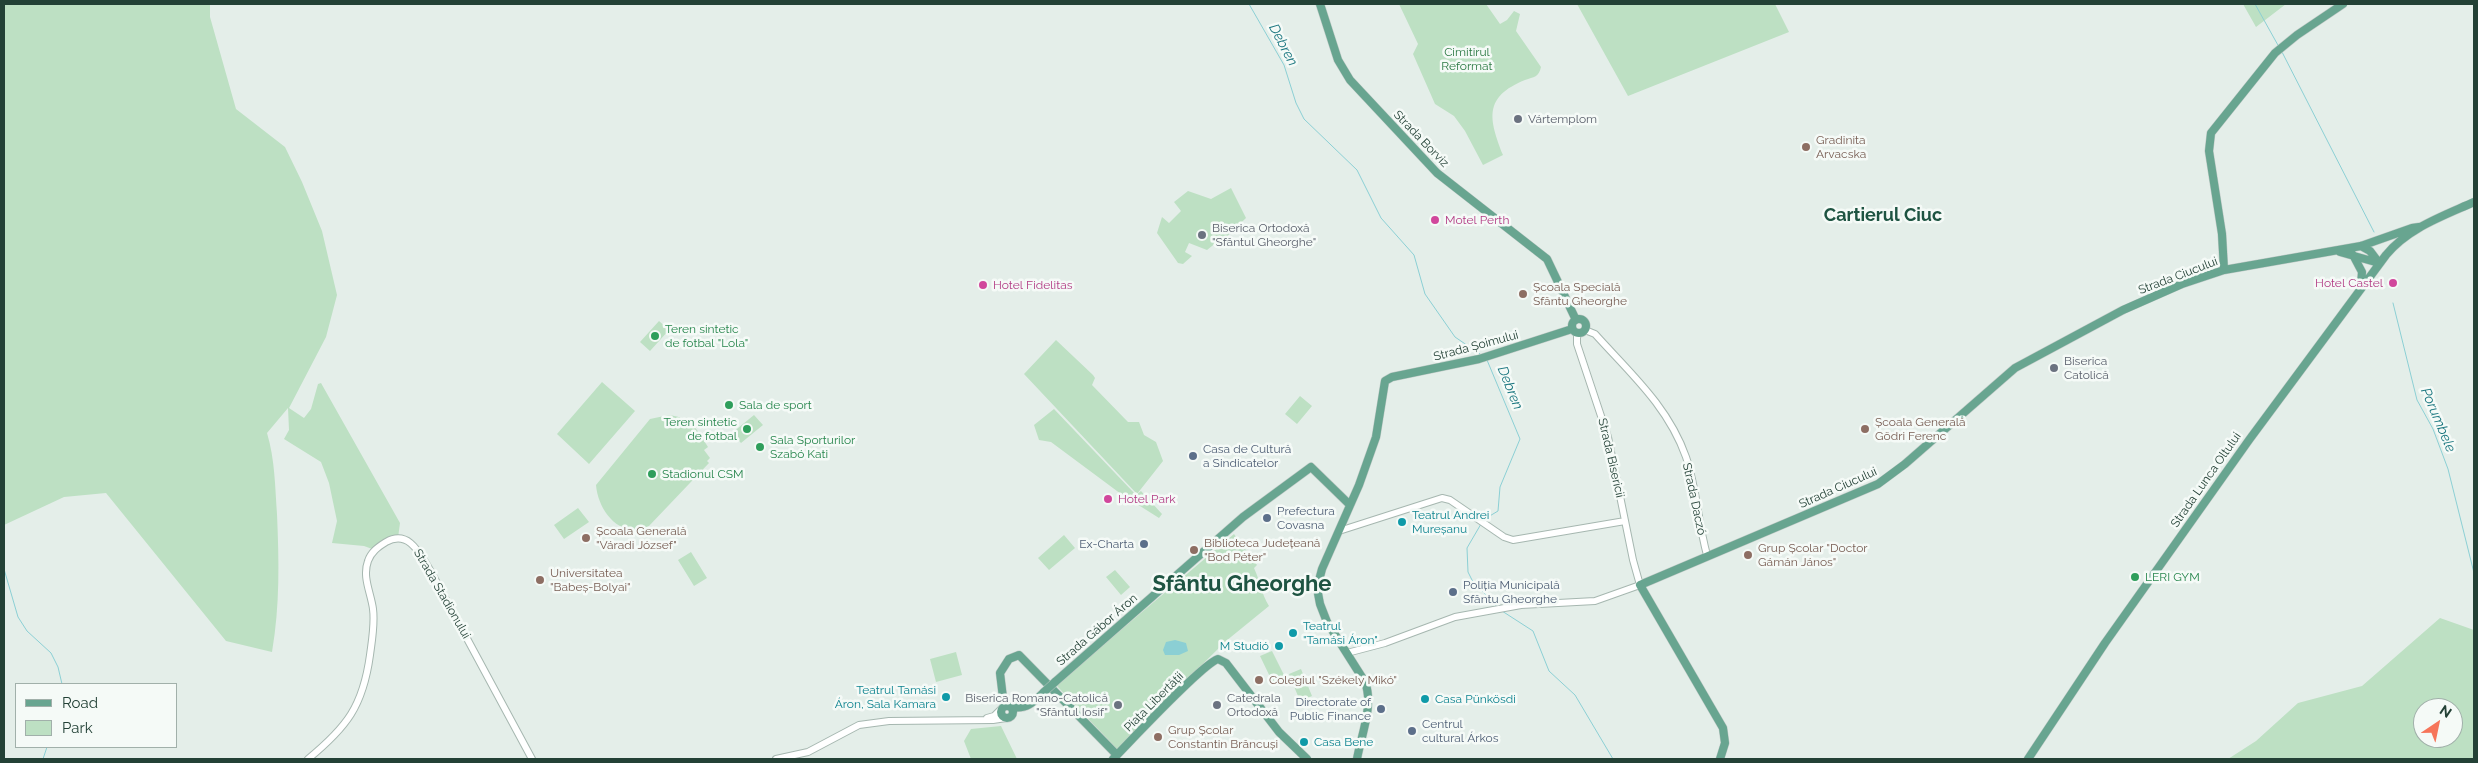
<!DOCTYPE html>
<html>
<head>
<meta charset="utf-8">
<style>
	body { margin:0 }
	#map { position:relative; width:2478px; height:763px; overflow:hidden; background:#e4eee9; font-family:Raleway,sans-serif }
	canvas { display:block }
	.frame { position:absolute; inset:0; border:5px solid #234136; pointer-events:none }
	.legend { position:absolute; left:15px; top:683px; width:162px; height:65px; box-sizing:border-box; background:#f5faf7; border:1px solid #a1b0aa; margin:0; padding:6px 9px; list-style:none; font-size:15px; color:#234136 }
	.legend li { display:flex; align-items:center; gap:10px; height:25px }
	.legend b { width:25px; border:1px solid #a1b0aa }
	.north { position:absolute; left:2413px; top:698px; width:50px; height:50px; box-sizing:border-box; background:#f5faf7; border:1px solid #a1b0aa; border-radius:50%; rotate:34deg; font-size:14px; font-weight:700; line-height:20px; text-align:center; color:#234136 }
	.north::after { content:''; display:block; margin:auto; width:18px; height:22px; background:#f6755a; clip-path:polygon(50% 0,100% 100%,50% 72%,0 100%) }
</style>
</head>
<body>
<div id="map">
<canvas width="2478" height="763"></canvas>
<div class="frame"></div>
<ul class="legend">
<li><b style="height:6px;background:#68a590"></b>Road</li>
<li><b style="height:14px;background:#bde0c3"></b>Park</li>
</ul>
<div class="north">N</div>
</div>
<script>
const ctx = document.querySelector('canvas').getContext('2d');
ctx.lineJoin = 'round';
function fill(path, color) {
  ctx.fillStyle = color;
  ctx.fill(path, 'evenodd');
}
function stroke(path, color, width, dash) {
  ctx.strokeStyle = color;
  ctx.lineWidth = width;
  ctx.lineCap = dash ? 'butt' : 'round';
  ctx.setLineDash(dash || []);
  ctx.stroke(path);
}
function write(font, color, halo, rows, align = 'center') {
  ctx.font = font + ' Raleway,sans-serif';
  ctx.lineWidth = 5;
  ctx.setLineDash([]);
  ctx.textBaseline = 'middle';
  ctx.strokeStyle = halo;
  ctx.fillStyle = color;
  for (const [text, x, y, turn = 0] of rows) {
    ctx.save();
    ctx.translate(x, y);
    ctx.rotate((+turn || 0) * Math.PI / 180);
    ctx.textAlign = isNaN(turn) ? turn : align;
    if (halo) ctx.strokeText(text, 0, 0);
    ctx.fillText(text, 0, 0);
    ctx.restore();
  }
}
fill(new Path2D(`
	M4,4H210V17L236,109L285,147L302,182L322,231L337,295L326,337L289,408L304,418L311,409L318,384L321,383L400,523L398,538L375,550L364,546L332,543L337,521L329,483L321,462L284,439L289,430L288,408L267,433C275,460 275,486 277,514C279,562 280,604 272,652L226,641L106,493L64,497L4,525Z
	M1399,4H1486L1500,24L1507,20L1514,11L1520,14L1516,31L1541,67C1539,77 1534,77 1525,80C1483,97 1489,119 1503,155L1483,165L1465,131L1454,116L1435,104L1413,54L1418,44Z
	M1577,4H1775L1789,32L1628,96Z
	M2243,4H2286L2256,27Z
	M1231,188L1246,218L1219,244L1217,242L1207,250L1189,243L1185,252L1192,256L1183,264L1178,263L1157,233L1162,217L1169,223L1181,211L1174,202L1188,191L1211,199Z
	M659,321L669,330L650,351L640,342Z
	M1056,340L1093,375L1095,378L1092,385L1128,422H1139L1144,435L1156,442L1163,461L1137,494L1024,374Z
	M602,382L635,411L589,464L557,434Z
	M1300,396L1312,406L1297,424L1285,414Z
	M1054,409L1136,495L1141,491L1162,514L1159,518L1121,494L1051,442L1039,440L1034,425Z
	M669,415C692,418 697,429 708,447L704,450L710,458L707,461L709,463L648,527C619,539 598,510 596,485L650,419Z
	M754,415L763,425L741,443L732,433Z
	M578,508L589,522L564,539L554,525Z
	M1234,534L1257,565L1254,568C1261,583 1261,593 1269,606L1226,641L1117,749L1056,685Z
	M1064,535L1075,548L1049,570L1038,558Z
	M691,552L707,578L694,586L678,560Z
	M1115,570L1130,587L1121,595L1106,577Z
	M2440,618L2474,630V759H2228L2256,741L2298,703L2362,686ZM2423,708H2453V738H2423Z
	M1272,651L1285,677L1273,683L1260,656Z
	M956,652L962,675L936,682L930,659Z
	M1301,669L1312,696L1300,701L1289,674Z
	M1001,726L1017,759H971L964,741L971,729Z`), '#bde0c3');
fill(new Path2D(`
	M1175,640L1186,643L1188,651L1179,655H1165L1163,650L1166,642Z`), '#8bcfd4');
stroke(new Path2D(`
	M1249,4L1284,65L1296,103L1304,119L1357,170L1381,218L1414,255L1425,294L1455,337L1480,354
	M2255,4L2279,47
	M2282,52L2374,232
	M2393,303L2417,400L2433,429L2448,469L2474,573
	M1483,520L1498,511L1500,487L1520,439L1487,360
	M1481,524L1467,548L1468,572L1472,580L1497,607
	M4,569L18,617L27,631L51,653L58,667L62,684
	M1502,611L1533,631L1549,671L1575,695L1613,759
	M43,759L47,747`), '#8bcfd4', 1);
const minor = new Path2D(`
	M1585,330L1595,334C1630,373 1668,406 1686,457C1697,489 1698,523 1707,555
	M1339,531L1442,498L1450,500L1504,537L1513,540L1625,521
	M1347,653L1385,643L1455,617L1521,605L1595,601L1640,585L1633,560L1608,437L1577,344V334
	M987,718L994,716L1001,709
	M308,759C347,727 363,706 370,655C372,640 375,624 373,609C371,593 362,577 368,561C371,552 378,547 386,542C409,529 420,554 430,570L532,759
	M776,759L808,752L859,725L889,721L993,720L1006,718`);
const major = new Path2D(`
	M1320,4L1338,60L1350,80L1437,173L1547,259L1576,320
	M2361,246L2370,251L2379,263
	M2340,252L2379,263
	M2353,255L2362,272L2361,285
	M2224,270L2222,234L2209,151L2211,133L2275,53L2297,35L2343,4
	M1572 326a7 7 0 1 1 14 0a7 7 0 1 1-14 0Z
	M1055,682L1243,517L1311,467L1350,505
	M1001 712a6 6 0 1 1 12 0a6 6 0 1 1-12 0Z
	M1004,706L1000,673L1009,659L1019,655L1117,755
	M1012,707C1026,710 1034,702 1044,692
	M1113,759C1130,742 1201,665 1218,659L1226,663L1279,732L1307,759
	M1357,759C1361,736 1374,705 1365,682L1327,622L1320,604L1317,588L1322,569L1359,485L1376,437L1385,381L1392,377L1479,359L1572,329
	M1720,759L1725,743L1723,728L1640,585L1878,484L1905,464L2015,368L2123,310L2182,284L2224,270L2361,246L2412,228L2419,227
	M2028,759L2105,643L2249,440L2386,255C2408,228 2443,216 2474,202`);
stroke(minor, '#a6b7b0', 8);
stroke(major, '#c1cac7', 9);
stroke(minor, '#fff', 6);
stroke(major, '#68a590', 8);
const majorBridge = new Path2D(`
	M1044,692L1055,682`);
stroke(majorBridge, '#c1cac7', 9, []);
stroke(majorBridge, '#68a590', 8);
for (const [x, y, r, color] of [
	[1518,119,5,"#6b7280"],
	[1806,147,5,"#8d6e63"],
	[1435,220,5,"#d1479c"],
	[1202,235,5,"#6b7280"],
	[2393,283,5,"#d1479c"],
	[983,285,5,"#d1479c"],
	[1523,294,5,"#8d6e63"],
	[655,336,5,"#2e9e5b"],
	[2054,368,5,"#6b7280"],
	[729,405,5,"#2e9e5b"],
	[747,429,5,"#2e9e5b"],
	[1865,429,5,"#8d6e63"],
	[760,447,5,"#2e9e5b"],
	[1193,456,5,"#5c6f8a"],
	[652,474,5,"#2e9e5b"],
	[1108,499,5,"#d1479c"],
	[1267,518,5,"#5c6f8a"],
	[1402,522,5,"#0f9aa8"],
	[586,538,5,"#8d6e63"],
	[1144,544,5,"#5c6f8a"],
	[1194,550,5,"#8d6e63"],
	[1748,555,5,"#8d6e63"],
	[2135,577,5,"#2e9e5b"],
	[540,580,5,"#8d6e63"],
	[1453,592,5,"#5c6f8a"],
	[1293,633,5,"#0f9aa8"],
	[1279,646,5,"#0f9aa8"],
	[1259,680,5,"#8d6e63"],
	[946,697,5,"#0f9aa8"],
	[1425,699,5,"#0f9aa8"],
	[1118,705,5,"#6b7280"],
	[1217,705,5,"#6b7280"],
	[1381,709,5,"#5c6f8a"],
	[1412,731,5,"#5c6f8a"],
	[1158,737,5,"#8d6e63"],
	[1304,742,5,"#0f9aa8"]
]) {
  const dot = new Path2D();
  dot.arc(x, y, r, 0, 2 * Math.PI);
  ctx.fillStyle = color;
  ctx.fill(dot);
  stroke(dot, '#f5faf7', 2);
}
write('12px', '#2b7943', '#f5faf7', [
	["Cimitirul",1467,52],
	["Reformat",1467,66]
]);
write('12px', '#5b616d', '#f5faf7', [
	["Vártemplom",1528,119],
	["Biserica Ortodoxă",1212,228],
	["\"Sfântul Gheorghe\"",1212,242],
	["Biserica",2064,361],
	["Catolică",2064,375],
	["Biserica Romano-Catolică",1108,698,"right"],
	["\"Sfântul Iosif\"",1108,712,"right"],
	["Catedrala",1227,698],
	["Ortodoxă",1227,712]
], 'left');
write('12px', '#234136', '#f5faf7', [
	["Strada Borviz",1421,139,46],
	["Strada Ciucului",2178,276,-21],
	["Strada Șoimului",1476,346,-15],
	["Strada Bisericii",1611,458,77],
	["Strada Lunca Oltului",2206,480,-55],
	["Strada Ciucului",1838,488,-24],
	["Strada Daczó",1694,499,78],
	["Strada Stadionului",442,594,60],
	["Strada Gábor Áron",1097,630,-41],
	["Piața Libertății",1154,702,-45]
]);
write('12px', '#785e54', '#f5faf7', [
	["Gradinita",1816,140],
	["Arvacska",1816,154],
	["Școala Specială",1533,287],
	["Sfântu Gheorghe",1533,301],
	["Școala Generală",1875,422],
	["Gödri Ferenc",1875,436],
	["Școala Generală",596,531],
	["\"Váradi József\"",596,545],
	["Biblioteca Județeană",1204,543],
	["\"Bod Péter\"",1204,557],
	["Grup Școlar \"Doctor",1758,548],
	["Gámán János\"",1758,562],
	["Universitatea",550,573],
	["\"Babeș-Bolyai\"",550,587],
	["Colegiul \"Székely Mikó\"",1269,680],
	["Grup Școlar",1168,730],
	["Constantin Brâncuși",1168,744]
], 'left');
write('12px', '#b23c85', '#f5faf7', [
	["Motel Perth",1445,220],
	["Hotel Castel",2383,283,"right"],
	["Hotel Fidelitas",993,285],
	["Hotel Park",1118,499]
], 'left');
write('12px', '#27864d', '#f5faf7', [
	["Teren sintetic",665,329],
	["de fotbal \"Lola\"",665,343],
	["Sala de sport",739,405],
	["Teren sintetic",737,422,"right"],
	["de fotbal",737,436,"right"],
	["Sala Sporturilor",770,440],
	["Szabó Kati",770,454],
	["Stadionul CSM",662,474],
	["LERI GYM",2145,577]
], 'left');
write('12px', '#4e5e75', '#f5faf7', [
	["Casa de Cultură",1203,449],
	["a Sindicatelor",1203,463],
	["Prefectura",1277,511],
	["Covasna",1277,525],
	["Ex-Charta",1134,544,"right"],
	["Poliția Municipală",1463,585],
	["Sfântu Gheorghe",1463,599],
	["Directorate of",1371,702,"right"],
	["Public Finance",1371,716,"right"],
	["Centrul",1422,724],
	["cultural Árkos",1422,738]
], 'left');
write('12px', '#0d838f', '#f5faf7', [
	["Teatrul Andrei",1412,515],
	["Mureșanu",1412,529],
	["Teatrul",1303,626],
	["\"Tamási Áron\"",1303,640],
	["M Studió",1269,646,"right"],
	["Teatrul Tamási",936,690,"right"],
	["Áron, Sala Kamara",936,704,"right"],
	["Casa Pünkösdi",1435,699],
	["Casa Bene",1314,742]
], 'left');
write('italic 14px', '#1a767f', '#f5faf7', [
	["Debren",1283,45,62],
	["Debren",1510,388,68],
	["Porumbele",2438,420,67]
]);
write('bold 18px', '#1e5442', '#f5faf7', [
	["Cartierul Ciuc",1883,216]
]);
write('bold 22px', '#1e5442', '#f5faf7', [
	["Sfântu Gheorghe",1242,584]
]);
</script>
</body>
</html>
